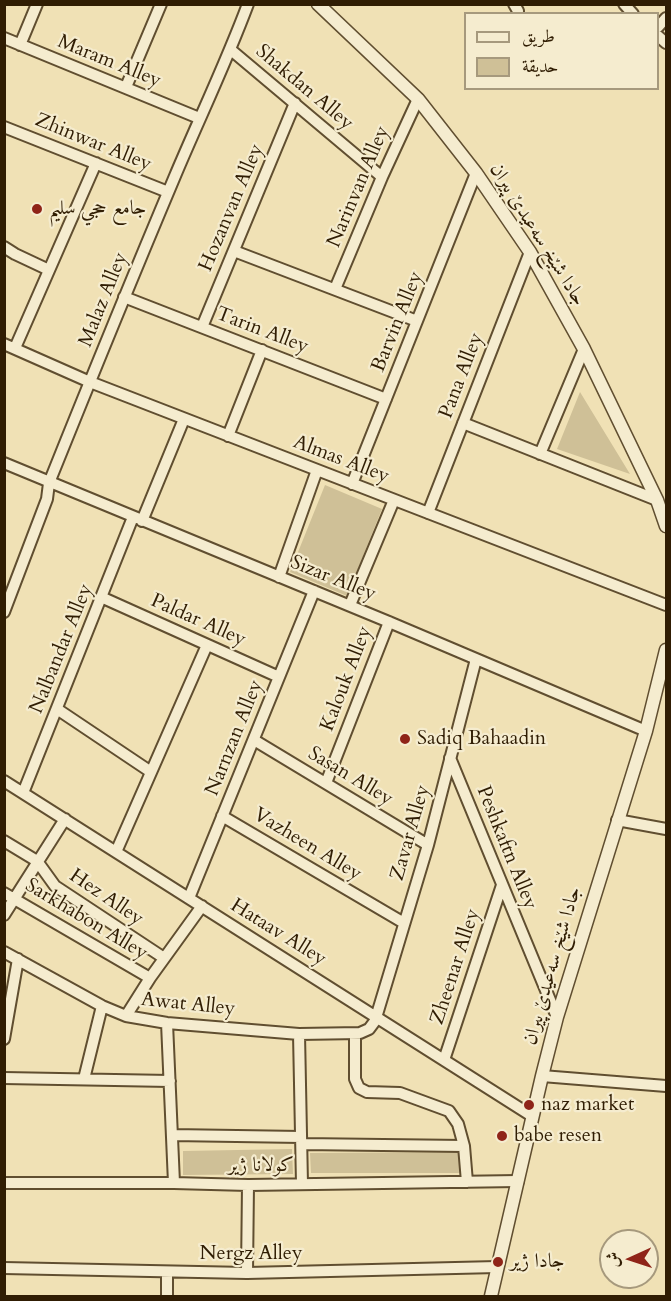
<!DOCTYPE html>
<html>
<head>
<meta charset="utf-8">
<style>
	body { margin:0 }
	#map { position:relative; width:671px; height:1301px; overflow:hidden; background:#f0e1b5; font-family:Cardo,Amiri,serif }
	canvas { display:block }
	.frame { position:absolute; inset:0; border:6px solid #301d03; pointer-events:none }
	.legend { position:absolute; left:464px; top:12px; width:195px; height:78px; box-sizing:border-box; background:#f5eccf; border:2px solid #a6997d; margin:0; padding:8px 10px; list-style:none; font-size:18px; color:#301d03 }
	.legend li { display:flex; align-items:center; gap:12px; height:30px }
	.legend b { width:30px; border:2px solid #a6997d }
	.north { position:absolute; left:599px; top:1229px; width:60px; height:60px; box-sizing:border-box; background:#f5eccf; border:2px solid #a6997d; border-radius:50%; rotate:267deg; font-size:16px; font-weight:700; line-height:24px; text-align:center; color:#301d03 }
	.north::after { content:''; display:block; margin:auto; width:21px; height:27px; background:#8f2418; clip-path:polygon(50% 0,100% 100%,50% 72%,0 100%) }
</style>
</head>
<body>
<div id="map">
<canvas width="671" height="1301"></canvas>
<div class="frame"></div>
<ul class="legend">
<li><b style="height:8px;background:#f5eccf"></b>طريق</li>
<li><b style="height:16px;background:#cfc097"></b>حديقة</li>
</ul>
<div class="north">ش</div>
</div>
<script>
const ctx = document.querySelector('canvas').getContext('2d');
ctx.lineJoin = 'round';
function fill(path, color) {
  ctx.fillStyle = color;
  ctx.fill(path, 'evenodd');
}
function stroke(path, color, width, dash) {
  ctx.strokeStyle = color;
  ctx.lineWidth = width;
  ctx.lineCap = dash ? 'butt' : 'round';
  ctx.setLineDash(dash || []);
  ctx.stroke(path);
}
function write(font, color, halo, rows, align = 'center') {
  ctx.font = font + ' Cardo,Amiri,serif';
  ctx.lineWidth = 4.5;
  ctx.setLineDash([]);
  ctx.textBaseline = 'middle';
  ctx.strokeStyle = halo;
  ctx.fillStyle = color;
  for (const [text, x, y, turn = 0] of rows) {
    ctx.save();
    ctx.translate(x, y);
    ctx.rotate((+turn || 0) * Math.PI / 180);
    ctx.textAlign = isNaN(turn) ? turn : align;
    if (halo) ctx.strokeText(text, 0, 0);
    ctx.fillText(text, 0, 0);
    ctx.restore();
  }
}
fill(new Path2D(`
	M580,392L630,474L557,449Z
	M325,485L382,509L347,596L290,572Z
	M292,1149L293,1174L183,1175V1151Z
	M461,1152V1173H311L310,1153Z`), '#cfc097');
const minor = new Path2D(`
	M514,4L518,11
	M624,4L633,14
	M658,27L666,18
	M658,36L666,43
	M4,38L199,118
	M20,45L37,4
	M231,50L382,177
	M126,87L161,4
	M4,127L168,192
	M4,247L15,254L49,270
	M234,251L417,321
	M335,289L382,177L418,99
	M124,297L386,399
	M202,327L295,103
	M4,344L90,382L666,605
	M15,348L96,163
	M463,423L657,500
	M228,436L262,350
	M540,454L584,349
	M4,463L389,622L646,731
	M352,484L476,173
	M428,513L530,252
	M142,521L184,419
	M279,577L317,470
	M101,597L279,677
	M350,605L394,500
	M4,612L47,499L49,483C90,381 132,278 175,176C199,119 226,63 248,4
	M57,709L151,772
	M254,740L428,845
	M450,758L557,1017
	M4,781L532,1116
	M326,783L389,622
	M23,793L133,517
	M222,816L404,923
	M617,820L666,829
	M4,841L37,861L55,886L164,958
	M116,852L207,645
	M4,893L150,978
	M189,898L314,591
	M4,915L65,819
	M4,952L102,1006L126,1016L167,1023L299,1034L360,1033L369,1029L375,1021L428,845L476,659
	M126,1016L150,978L202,906
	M167,1023L174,1183
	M299,1034L302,1184
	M355,1034V1079L359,1088L367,1092L400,1093L449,1111L458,1124L464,1146L467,1182
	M4,1039L18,959
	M444,1060L502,885
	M542,1076L666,1086
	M4,1078L170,1081
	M84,1079L102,1006
	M172,1135L301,1137
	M302,1144L464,1146
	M4,1183H174L248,1185L518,1181
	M4,1268L247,1273L497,1267
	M247,1273L248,1185
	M167,1296V1272`);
const tertiary = new Path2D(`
	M318,4L418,99L476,173L530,252L584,349L657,500L666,526
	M491,1296L542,1076L557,1017L646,731L666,650`);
stroke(minor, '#604e30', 14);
stroke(tertiary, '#604e30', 15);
stroke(minor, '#f5eccf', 10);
stroke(tertiary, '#f5eccf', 12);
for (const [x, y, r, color] of [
	[37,209,6,"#8f2418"],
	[405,739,6,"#8f2418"],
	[529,1105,6,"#8f2418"],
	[502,1136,6,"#8f2418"],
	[498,1262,6,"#8f2418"]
]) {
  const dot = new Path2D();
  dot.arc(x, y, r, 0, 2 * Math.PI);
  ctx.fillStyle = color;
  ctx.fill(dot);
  stroke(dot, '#f5eccf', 2);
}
write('20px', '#301d03', '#f5eccf', [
	["Maram Alley",109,62,22],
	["Shakdan Alley",304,88,40],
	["Zhinwar Alley",93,143,22],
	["Narinvan Alley",359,187,-67],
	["Hozanvan Alley",232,208,-67],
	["جادا شێخ سەعیدێ پیران",537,235,58],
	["Malaz Alley",104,300,-68],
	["Barvin Alley",398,322,-68],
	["Tarin Alley",262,331,21],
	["Pana Alley",462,376,-69],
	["Almas Alley",341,460,21],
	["Sizar Alley",333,579,22],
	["Paldar Alley",198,621,24],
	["Nalbandar Alley",62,649,-68],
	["Kalouk Alley",347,679,-69],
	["Narnzan Alley",235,738,-68],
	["Sasan Alley",350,777,31],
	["Zavar Alley",411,833,-74],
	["Vazheen Alley",307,845,31],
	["Peshkaftn Alley",506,848,68],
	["Hez Alley",106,898,34],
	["Sarkhabon Alley",86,920,31],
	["Hataav Alley",278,933,32],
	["جادا شێخ سەعیدێ پیران",553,966,-74],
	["Zheenar Alley",456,967,-72],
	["Awat Alley",188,1005,6],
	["کولانا ژیر",261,1166],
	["Nergz Alley",251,1254]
]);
write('20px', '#301d03', '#f5eccf', [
	["جامع حجي سليم",49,209],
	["Sadiq Bahaadin",417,739],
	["naz market",541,1105],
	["babe resen",514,1136],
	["جادا ژير",510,1262]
], 'left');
</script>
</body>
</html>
